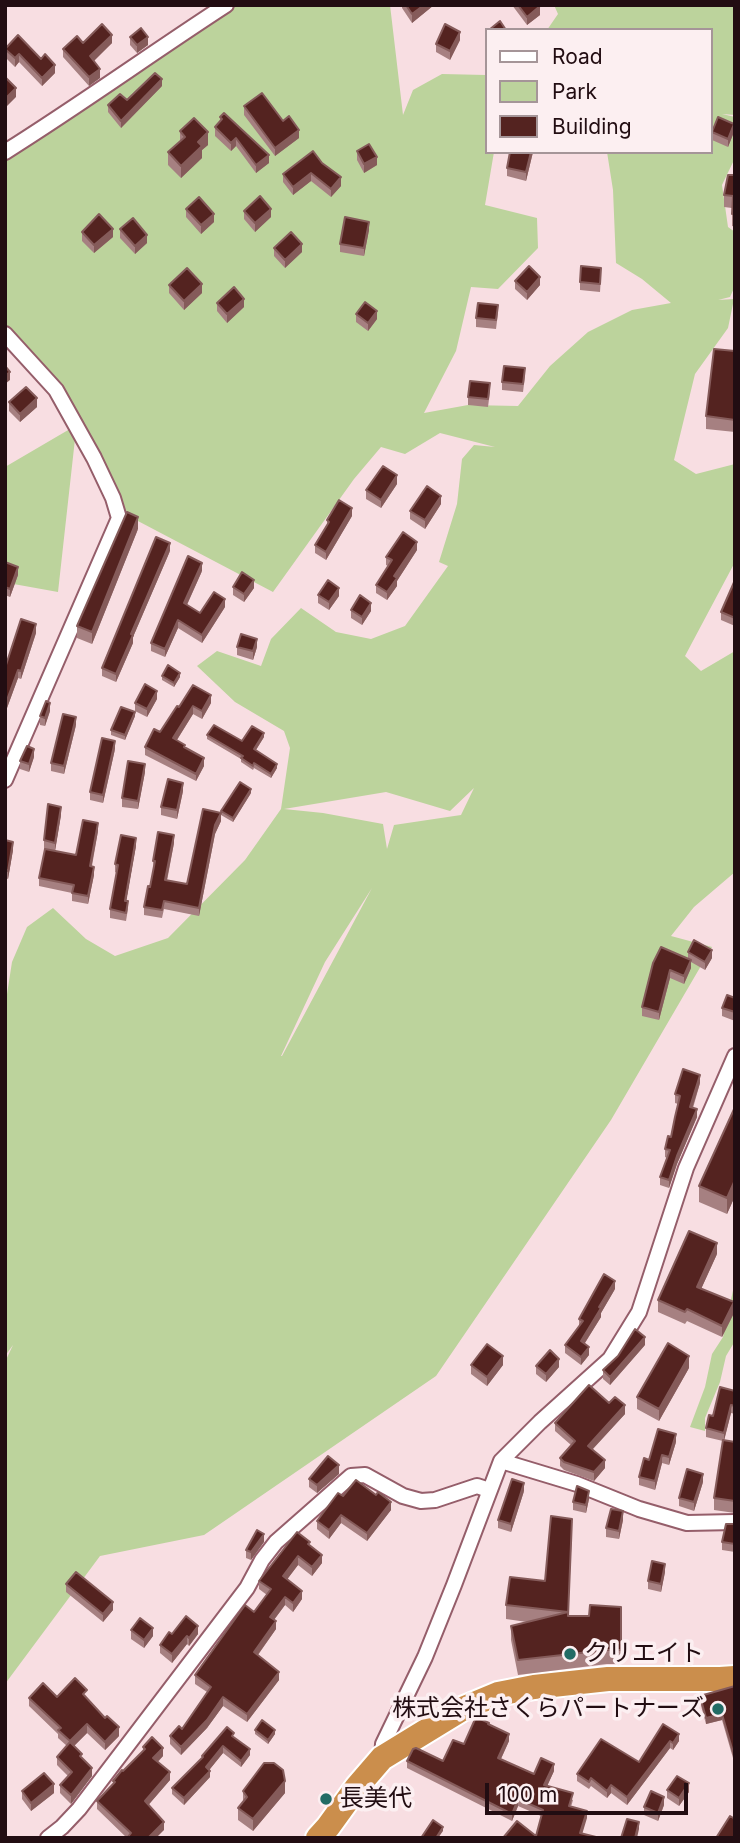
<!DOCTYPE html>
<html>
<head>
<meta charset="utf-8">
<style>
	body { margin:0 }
	#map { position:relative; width:740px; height:1843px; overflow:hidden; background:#f8dee2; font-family:Inter,sans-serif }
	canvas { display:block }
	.frame { position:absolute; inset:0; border:7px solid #220d12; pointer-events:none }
	.legend { position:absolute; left:485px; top:28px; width:228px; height:126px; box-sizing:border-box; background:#fceff1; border:2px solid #a59598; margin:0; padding:9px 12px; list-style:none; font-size:21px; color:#220d12 }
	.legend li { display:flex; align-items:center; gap:14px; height:35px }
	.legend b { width:35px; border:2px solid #a59598 }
	.scale { position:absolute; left:485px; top:1783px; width:203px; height:32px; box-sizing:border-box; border:4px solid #220d12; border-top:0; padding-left:9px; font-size:21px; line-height:24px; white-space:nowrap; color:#220d12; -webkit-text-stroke:5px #fceff1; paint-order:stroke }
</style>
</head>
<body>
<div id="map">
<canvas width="740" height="1843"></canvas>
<div class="frame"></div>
<ul class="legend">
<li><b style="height:9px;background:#fff"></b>Road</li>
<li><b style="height:19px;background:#bcd39c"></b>Park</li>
<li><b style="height:19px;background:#542320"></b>Building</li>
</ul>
<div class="scale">100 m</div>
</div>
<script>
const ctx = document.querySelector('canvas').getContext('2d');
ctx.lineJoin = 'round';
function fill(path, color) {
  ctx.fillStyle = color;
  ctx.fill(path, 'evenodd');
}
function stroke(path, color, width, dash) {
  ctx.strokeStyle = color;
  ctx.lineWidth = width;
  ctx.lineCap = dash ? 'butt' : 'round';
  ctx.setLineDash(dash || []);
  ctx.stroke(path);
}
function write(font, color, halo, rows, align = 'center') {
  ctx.font = font + ' Inter,"Noto Sans JP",sans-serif';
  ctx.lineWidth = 7;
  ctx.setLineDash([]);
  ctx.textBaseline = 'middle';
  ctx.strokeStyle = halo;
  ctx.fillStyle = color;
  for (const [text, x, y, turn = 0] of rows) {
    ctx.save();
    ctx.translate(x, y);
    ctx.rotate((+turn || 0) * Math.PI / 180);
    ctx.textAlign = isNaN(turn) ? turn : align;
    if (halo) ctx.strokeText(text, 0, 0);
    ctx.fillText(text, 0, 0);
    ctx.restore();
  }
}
fill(new Path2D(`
	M238,5H390L403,115L413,90L442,74L486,75V152H494L485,205L537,218L538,248L498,289L471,287L456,351L424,413L468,405L518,406L550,366L588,332L632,310L671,303L642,279L616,263L613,190L607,152H710V30H547L558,14L554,5H735V115L722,114L735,117V158L722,185L728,227L735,232V286L730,297L718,300L734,299L728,328L695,374L674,460L696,474L735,464V562L685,656L701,671L735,651V872L694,907L671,936L712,947L611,1120L436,1376L204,1535L100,1556L5,1684V1362L13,1345L5,1356V1007L12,962L27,927L53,908L86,939L115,956L168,938L245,860L281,809L290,748L284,731L235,702L197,666L217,651L261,666L271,639L301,608L336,632L371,639L405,626L448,566L439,562L457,504L462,459L474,445L495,447L440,433L405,454L381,447L354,479L273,592L117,510L76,430L58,592L8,583L5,584V467L75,426L5,332V157ZM474,788L461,815L394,825L387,849L383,824L323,813L284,809L386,792L450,811ZM372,888L282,1056H281L325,962Z
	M735,1281V1341L726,1356L720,1382L705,1418V1431L690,1427L705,1387L712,1354L723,1337Z`), '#bcd39c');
const street = new Path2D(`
	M5,152C80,105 152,53 226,5
	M5,334L56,390L94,458L113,498L119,518L5,780
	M501,1461L577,1484L639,1509L687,1523L735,1522
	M382,1758L383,1744L425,1657L454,1585L501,1461L540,1422L610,1359L639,1312L686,1168L735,1056
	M48,1838L62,1827L79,1809L247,1588L262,1560L276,1542L351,1476L365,1475L403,1496L421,1501L435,1500L477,1486L489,1490`);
const highway = new Path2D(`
	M318,1838L328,1827L357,1787L382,1758L462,1709L498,1694L534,1687L608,1679H720L735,1678`);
stroke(street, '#955e6a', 18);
stroke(highway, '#fff', 28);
stroke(street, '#fff', 14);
stroke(highway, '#cb8e4c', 24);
fill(new Path2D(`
	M402,5H434L412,23L402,8Z
	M512,5H539L540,15L527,25Z
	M130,37L148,45L137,53L130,45Z
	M460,40L450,60L436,52V44Z
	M83,43H112L93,61L100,78L89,86L63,57V49Z
	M5,47L55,73L42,86L19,62L15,67L5,57Z
	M162,86L121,128L108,112V105L127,100Z
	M244,106L283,121L299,138L275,156L244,115Z
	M220,117L269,163L256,173L236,146L231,151L215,136V127L220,121Z
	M180,131L208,145L202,150V158L181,178L168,165V152L180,141Z
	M712,132H734L728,147L712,140Z
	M313,151L341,186L331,197L311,181L293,195L283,182V174Z
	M357,151L377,165L364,173L357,160Z
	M515,152H533L526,181L507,176V168Z
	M735,175V227L732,226V208L724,207V195Z
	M186,209L214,222L201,234L186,217Z
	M244,211L271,217L255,232L244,219Z
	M120,229L147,243L135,254L120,238Z
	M369,230L364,256L340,252V244Z
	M82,232L113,237L94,253L82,241Z
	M274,248L302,252L285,268L274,256Z
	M601,276L600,292L580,290V282Z
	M515,281L540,285L527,300L515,289Z
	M169,285L202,293L184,310L169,293Z
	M217,303L244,307L227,323L217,311Z
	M498,313L496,329L476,327V318Z
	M356,314L377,319L368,331L356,322Z
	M735,351V432L706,429V416Z
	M525,376L523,392L502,390V382Z
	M490,391L488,407L468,405V397Z
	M9,402L37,407L20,422L9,411Z
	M397,484L381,508L366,499V490Z
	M441,504L425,529L410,519V511Z
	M352,516L326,560L315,553V545L327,526V520Z
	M138,529L92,644L77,638V626Z
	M417,550L397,581V586L387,600L376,593V585L388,566L386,565V557Z
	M170,551L133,637V643L116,682L102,676V668Z
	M5,562L18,575L10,597L5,595Z
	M202,571L187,605L200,613L225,607L202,643L178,628L165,657L151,651V643Z
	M735,580V626L721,620V612Z
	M233,587L254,588L244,602L233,595Z
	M318,595L339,596L329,610L318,603Z
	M351,610L371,611L362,625L351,618Z
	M36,633L21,679L18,678L7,708L5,707V668L16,638V634Z
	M237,647H257L253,660L237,655Z
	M162,676L180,677L174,687L162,680Z
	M157,699L147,717L135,711V703Z
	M211,703L202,719L193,714L177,740L204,766L196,781L145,755V747L160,732L179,707Z
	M50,711L45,726L40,725V716Z
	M135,716L125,740L111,735V730L116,721Z
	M76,725L64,774L51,771V763Z
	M207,735L242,741L264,737L256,750L277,768L271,778L254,768L253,770L241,762V759L207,739Z
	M115,749L103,803L90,800V792Z
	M34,757L29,772L20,769V761Z
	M145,772L138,809L122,807V798Z
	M183,791L177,819L161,815V807Z
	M251,793L233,822L221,815V821L215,834L199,916L164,909L162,918L144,915V907L150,887L154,869L153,861L174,843L167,881L187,884L221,811Z
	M61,815L55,851L44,849V840Z
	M98,831L92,866L94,875L88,904L72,901V893L39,886V878L76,855Z
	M5,840L13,850L8,879L5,878Z
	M136,846L126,901L128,909L126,921L110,918V909L117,873L115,872V864Z
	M688,952L712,958L705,970L691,962V968L684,984L670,978L659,1020L642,1016V1007L653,963L688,958Z
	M735,998V1021L722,1016V1008Z
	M700,1083L693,1108L697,1117L677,1164L669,1188L660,1185V1177L667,1158L665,1157V1149L671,1137L678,1104L675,1103V1094Z
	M735,1107V1196L727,1214L699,1202V1186Z
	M717,1254L701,1289L734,1313L722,1337L687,1321L685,1324L658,1312V1300Z
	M615,1289L601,1313V1317L585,1343L589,1355L581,1365L565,1353V1345L579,1326V1319Z
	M645,1345L610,1385L603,1379V1370Z
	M471,1365H503L487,1386L471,1374Z
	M536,1366L559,1367L546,1382L536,1374Z
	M689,1368L659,1421L637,1409V1397Z
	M735,1391V1414L731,1413L724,1440L735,1442V1513L714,1510V1498L723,1441L706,1437V1428L713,1416Z
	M609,1403L625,1414L593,1449L605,1468L594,1481L564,1470L560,1466V1458L571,1445L555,1431V1423Z
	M676,1442L669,1465L662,1463L655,1490L639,1485V1477L649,1460Z
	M339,1474L317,1493L309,1487V1479Z
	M703,1482L694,1511L679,1506V1498Z
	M524,1491L511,1532L498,1528V1520Z
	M376,1495L391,1510L367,1541L341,1523L329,1539L317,1529V1521L343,1496Z
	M589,1499L586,1513L573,1510V1502Z
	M623,1520L619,1539L606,1537V1528Z
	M735,1524V1552L722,1550V1542Z
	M572,1533L568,1616H589L621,1607V1664H607L518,1675L511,1640V1626L527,1622L506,1619V1605L545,1581Z
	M264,1542L251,1560L246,1558V1550Z
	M310,1546L322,1563L312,1576L298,1565L287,1579L302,1599L293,1612L285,1605L274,1620L276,1629L258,1655L279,1680L247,1722L223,1706L207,1728L181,1755L170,1744V1736L182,1729L207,1692L195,1684V1675L254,1612L267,1595L259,1589V1581Z
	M665,1572L661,1592L648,1589V1581Z
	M88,1583L113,1610L103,1622L66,1592V1584Z
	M131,1630L153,1636L144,1648L131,1639Z
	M172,1634H198L189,1646L187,1644L172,1663L160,1653V1645Z
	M735,1686V1765L722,1720L706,1724L700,1702V1696Z
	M57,1697L87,1698L119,1736L105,1750L87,1733L74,1746L92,1776L71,1804L60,1793V1785L68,1776L57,1765V1757L67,1746L58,1738V1734L29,1706V1698Z
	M663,1724L679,1741L673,1750L670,1748L627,1805L611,1793L607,1798L591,1786L589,1789L577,1781V1774L639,1762Z
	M489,1725L509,1741L501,1759L534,1774L554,1771L547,1786L573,1800L571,1807L587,1818L536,1836L541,1816L518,1806L512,1821L407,1768V1761H443Z
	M255,1730L275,1734L268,1744L255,1734Z
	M234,1737L250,1755L241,1767L223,1753L209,1770L210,1777L184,1805L172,1794V1788L202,1758V1756Z
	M143,1747L163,1756L158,1762L170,1780L148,1805L164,1830L127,1838L97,1809V1801L113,1784V1781L143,1751Z
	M667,1790L689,1792L679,1806L667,1798Z
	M22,1791L54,1793L31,1811L22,1799Z
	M243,1791L285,1793L253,1831L238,1820V1808L243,1802Z
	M664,1805L658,1821L644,1815V1807Z`), '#a68081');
fill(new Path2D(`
	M424,5H434L412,23V14Z
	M540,6V15L527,25V17Z
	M460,32V40L450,60V51Z
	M112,35V43L90,65V56Z
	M148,37V45L137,53V45Z
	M19,54V62L15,67V58Z
	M55,65V73L42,86V78Z
	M100,69V78L89,86V77Z
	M162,79V86L121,128V121Z
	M16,88V97L5,108V99Z
	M734,124V132L728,147V139Z
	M299,130V138L275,156V148Z
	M208,132V145L202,150V158L181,178V166L198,142Z
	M236,138V146L231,151V143Z
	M531,152H533L526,181V172Z
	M269,155V163L256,173V165Z
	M377,157V165L364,173V164Z
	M311,173V181L293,195V187Z
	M341,177V186L331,197V189Z
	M271,209V217L255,232V223Z
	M214,214V222L201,234V225Z
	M369,222V230L364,256V248Z
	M113,229V237L94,253V245Z
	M147,235V243L135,254V246Z
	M302,244V252L285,268V260Z
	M540,277V285L527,300V292Z
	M202,284V293L184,310V301Z
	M244,299V307L227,323V314Z
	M377,311V319L368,331V323Z
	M10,372V380L5,384V376Z
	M37,398V407L20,422V414Z
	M397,475V484L381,508V500Z
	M441,496V504L425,529V520Z
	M352,508V516L326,560V552Z
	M138,517V529L92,644V632Z
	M417,542V550L397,581V586L387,600V592L394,576Z
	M170,543V551L133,637V643L116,682V674L131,634Z
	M202,563V571L184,611V603Z
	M18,567V575L10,597V589Z
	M254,580V588L244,602V594Z
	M339,588V596L329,610V602Z
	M225,599V607L202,643V635Z
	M371,603V611L362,625V617Z
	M178,620V628L165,657V649Z
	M36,624V633L21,679V671Z
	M257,639V647L253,660V651Z
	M18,670V678L7,708V700Z
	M180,673V677L174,687V683Z
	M157,691V699L147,717V709Z
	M211,695V703L202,719V711Z
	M50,703V711L45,726V718Z
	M193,706V714L173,746V738Z
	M135,712V716L125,740V735Z
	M76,717V725L64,774V766Z
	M264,733V737L254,753V749Z
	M115,741V749L103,803V795Z
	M34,749V757L29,772V764Z
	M204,758V766L196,781V774Z
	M145,764V772L138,809V801Z
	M277,764V768L271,778V774Z
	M183,783V791L177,819V810Z
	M251,789V793L233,822V818Z
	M61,807V815L55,851V843Z
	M221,813V821L215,834L199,916V908L215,825Z
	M98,823V831L90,874V866Z
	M174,835V843L165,889V880Z
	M136,838V846L125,909V901Z
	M13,842V850L8,879V871Z
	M94,867V875L88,904V896Z
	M712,950V958L705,970V962Z
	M691,960V968L684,984V976Z
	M670,970V978L659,1020V1012Z
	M700,1075V1083L690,1115V1107Z
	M697,1109V1117L677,1164L669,1188V1180L677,1156Z
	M735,1180V1196L727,1214V1198Z
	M717,1243V1254L697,1298V1287Z
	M615,1281V1289L601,1313V1317L581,1349V1341Z
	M734,1302V1313L722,1337V1326Z
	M645,1337V1345L610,1385V1377Z
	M589,1347V1355L581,1365V1357Z
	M503,1356V1365L487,1386V1377Z
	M689,1356V1368L659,1421V1409Z
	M559,1359V1367L546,1382V1374Z
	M625,1405V1414L588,1454V1446Z
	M731,1405V1413L724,1441V1433Z
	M676,1434V1442L669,1465V1457Z
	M662,1455V1463L655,1490V1481Z
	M605,1460V1468L594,1481V1472Z
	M339,1465V1474L317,1493V1485Z
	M703,1474V1482L694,1511V1502Z
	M524,1483V1491L511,1532V1524Z
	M589,1491V1499L586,1513V1505Z
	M391,1502V1510L367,1541V1533Z
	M623,1511V1520L619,1539V1531Z
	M341,1515V1523L329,1539V1530Z
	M264,1534V1542L251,1560V1552Z
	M322,1555V1563L312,1576V1567Z
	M298,1556V1565L283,1585V1576Z
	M665,1564V1572L661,1592V1584Z
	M302,1591V1599L293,1612V1603Z
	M285,1597V1605L270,1625V1617Z
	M113,1602V1610L103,1622V1614Z
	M276,1621V1629L254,1660V1652Z
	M198,1626V1634L189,1646V1638Z
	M153,1628V1636L144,1648V1640Z
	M187,1636V1644L172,1663V1654Z
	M279,1672V1680L247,1722V1714Z
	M223,1697V1706L207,1728L181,1755V1747Z
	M722,1714V1720L706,1724V1718Z
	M87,1724V1733L70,1750V1741Z
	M119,1727V1736L105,1750V1742Z
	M275,1730V1734L268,1744V1740Z
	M509,1734V1741L498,1765V1758Z
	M679,1734V1741L673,1750V1743Z
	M670,1741V1748L627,1805V1797Z
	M223,1746V1753L206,1774V1767Z
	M163,1748V1756L153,1766V1758Z
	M250,1749V1755L241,1767V1761Z
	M554,1764V1771L544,1793V1785Z
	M92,1768V1776L71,1804V1795Z
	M210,1771V1777L184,1805V1798Z
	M170,1772V1780L145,1809V1801Z
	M285,1781V1793L253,1831V1819Z
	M689,1783V1792L679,1806V1798Z
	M54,1784V1793L31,1811V1803Z
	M611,1785V1793L607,1798V1791Z
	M664,1797V1805L658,1821V1813Z
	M518,1799V1806L512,1821V1814Z
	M587,1811V1818L581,1838L580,1833Z
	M164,1822V1830L156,1838H148Z
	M639,1822V1829L637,1838H635Z
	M443,1827V1831L438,1838H436Z`), '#855b5a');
const building = new Path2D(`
	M406,5H424L412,14Z
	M518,5H539L540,6L527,17Z
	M500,21L506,30H489Z
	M102,24L112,35L90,56L100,69L89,77L63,49L77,36L83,43Z
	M445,24L460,32L450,51L436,44Z
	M141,28L148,37L137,45L130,37Z
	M18,35L41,59L45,54L55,65L42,78L19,54L15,58L5,49Z
	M155,73L162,79L121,121L108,105L120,94L127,100Z
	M6,78L16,88L5,99V79Z
	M262,93L283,121L289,116L299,130L275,148L244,106Z
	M224,113L269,155L256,165L236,138L231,143L215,127L222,119L220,117Z
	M718,117L734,124L728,139L712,132Z
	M194,118L208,132L198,142L202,146L181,166L168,152L185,137L180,131Z
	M369,144L377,157L364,164L357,151Z
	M313,151L322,163L341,177L331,189L311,173L293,187L283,174Z
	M510,152L514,153L515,152H531L526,172L507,168Z
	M728,175H735V214H732L733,196L724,195Z
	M260,196L271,209L255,223L244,211Z
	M199,197L214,214L201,225L186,209Z
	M99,214L113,229L94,245L82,232Z
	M345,217L369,222L364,248L340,244Z
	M133,218L147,235L135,246L120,229Z
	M291,232L302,244L285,260L274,248Z
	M529,266L540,277L527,292L515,281Z
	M581,266L601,268L600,284L580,282Z
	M187,268L202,284L184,301L169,285Z
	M234,287L244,299L227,314L217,303Z
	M365,302L377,311L368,323L356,314Z
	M478,303L498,305L496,320L476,318Z
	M714,349L735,351V420L706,416Z
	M5,366L10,372L5,376Z
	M504,366L525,368L523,384L502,382Z
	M470,381L490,383L488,399L468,397Z
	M26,387L37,398L20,414L9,402Z
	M383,466L397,475L381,500L366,490Z
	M427,486L441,496L425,520L410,511Z
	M339,500L352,508L326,552L315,545L329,522L327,520Z
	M127,512L138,517L92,632L77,626Z
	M403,532L417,542L394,576L397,578L387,592L376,585L392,560L386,557Z
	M156,537L170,543L131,634L133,635L116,674L102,668Z
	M188,556L202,563L184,603L200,613L214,592L225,599L202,635L178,620L165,649L151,643Z
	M5,562L18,567L10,589L5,587Z
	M242,572L254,580L244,594L233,587Z
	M328,580L339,588L329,602L318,595Z
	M735,580V618L721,612Z
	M360,595L371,603L362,617L351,610Z
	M21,619L36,624L21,671L18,670L7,700L5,699V668Z
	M241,634L257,639L253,651L237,647Z
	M168,665L180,673L174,683L162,676Z
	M145,684L157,691L147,709L135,703Z
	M193,685L211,695L202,711L193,706L173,738L185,745L184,747L204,758L196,774L145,747L154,729L160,732L177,706L179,707Z
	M46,701L50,703L45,718L40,716Z
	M121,707L135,712L125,735L111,730Z
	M63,714L76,717L64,766L51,763Z
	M214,725L242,741L252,726L264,733L254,749L277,764L271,774L254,763L253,766L241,758L243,756L207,735Z
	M102,738L115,741L103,795L90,792Z
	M27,746L34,749L29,764L20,761Z
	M128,761L145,764L138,801L122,798Z
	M168,779L183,783L177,810L161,807Z
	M240,782L251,789L233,818L221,811Z
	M48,804L61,807L55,843L44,840Z
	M203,809L221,813L215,825L199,908L164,901L162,910L144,907L148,886L150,887L155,861H153L158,832L174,835L165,880L187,884Z
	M83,820L98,823L90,866L94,867L88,896L72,893L74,885L39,878L45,849L76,855Z
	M121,835L136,838L125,901H128L126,913L110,909L118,865L115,864Z
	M5,840L13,842L8,871L5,870Z
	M694,940L712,950L705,962L688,952Z
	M661,947L691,960L684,976L670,970L659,1012L642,1007L653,963Z
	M727,995L735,998V1012L722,1008Z
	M683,1069L700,1075L690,1107L697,1109L677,1156L669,1180L660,1177L670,1150L665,1149L668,1136L671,1137L675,1117L680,1096L675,1094Z
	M735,1107V1180L727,1198L699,1186Z
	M689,1231L717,1243L697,1287L734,1302L722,1326L687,1309L685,1312L658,1300Z
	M604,1274L615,1281L599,1307L601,1308L581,1341L589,1347L581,1357L565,1345L583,1321L579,1319Z
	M635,1329L645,1337L610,1377L603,1370L618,1356Z
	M668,1343L689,1356L659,1409L637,1397Z
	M487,1344L503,1356L487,1377L471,1365Z
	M550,1350L559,1359L546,1374L536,1366Z
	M589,1385L609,1403L615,1397L625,1405L588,1446L605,1460L594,1472L564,1462L560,1458L575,1441L555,1423Z
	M720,1387L735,1391V1406L731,1405L724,1433L706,1428L709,1415L713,1416Z
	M658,1429L676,1434L669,1457L662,1455L655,1481L639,1477L644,1458L649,1460Z
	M723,1440L735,1442V1501L714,1498Z
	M328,1456L339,1465L317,1485L309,1479Z
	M687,1469L703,1474L694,1502L679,1498Z
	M512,1479L524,1483L511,1524L498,1520Z
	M356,1480L376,1495L378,1492L391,1502L367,1533L341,1515L329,1530L317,1521L338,1493L343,1496Z
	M577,1486L589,1491L586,1505L573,1502Z
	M611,1509L623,1511L619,1531L606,1528Z
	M551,1516L572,1519L568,1616H589L590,1605L621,1607V1650H607L518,1660L511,1626L568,1612L506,1605L510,1577L545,1581Z
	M726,1524H735V1544L722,1542Z
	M257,1530L264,1534L251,1552L246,1550Z
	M297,1532L310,1542L308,1544L322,1555L312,1567L298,1556L283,1576L302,1591L293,1603L285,1597L270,1617L276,1621L254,1652L279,1672L247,1714L223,1697L207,1720L181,1747L170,1736L179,1726L182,1729L211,1687L195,1675L245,1605L254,1612L271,1589L259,1581Z
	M652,1561L665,1564L661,1584L648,1581Z
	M76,1572L113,1602L103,1614L66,1584Z
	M186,1616L198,1626L189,1638L187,1636L172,1654L160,1645L169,1632L172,1634Z
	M140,1618L153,1628L144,1640L131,1630Z
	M75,1678L87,1690L83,1694L105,1718L107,1716L119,1727L105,1742L87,1724L70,1741L58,1730L61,1728L29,1698L43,1683L57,1697Z
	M735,1686V1759L722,1714L706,1718L700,1696Z
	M476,1717L489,1723L488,1724L509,1734L498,1758L534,1774L541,1758L554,1764L544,1785L573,1793L569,1806L587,1811L580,1833L600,1838H503L517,1821L536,1836L543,1810L518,1799L512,1814L407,1761L413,1749L416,1748L443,1761L453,1740L464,1744Z
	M262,1720L275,1730L268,1740L255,1730Z
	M663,1724L679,1734L673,1743L670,1741L627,1797L611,1785L607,1791L591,1778L589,1782L577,1774L601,1739L639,1762Z
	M227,1727L234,1733L232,1736L250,1749L241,1761L223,1746L206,1767L210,1771L184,1798L172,1788L203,1757L202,1756Z
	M152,1737L163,1748L153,1758L170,1772L145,1801L164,1822L148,1838H127L131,1833L97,1801L115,1782L113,1781L122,1770L123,1771L145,1749L143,1747Z
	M70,1742L82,1754L80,1756L92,1768L71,1795L60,1785L72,1772L57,1757Z
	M264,1763H274L283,1770L285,1781L253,1819L238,1808L247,1797L243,1791Z
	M44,1773L54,1784L31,1803L22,1791Z
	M677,1776L689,1783L679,1798L667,1790Z
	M651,1791L664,1797L658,1813L644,1807Z
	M730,1816L735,1819V1838H716Z
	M627,1819L639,1822L635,1838H621Z
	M433,1820L443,1827L436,1838H421Z`);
fill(building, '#542320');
stroke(building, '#855b5a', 2);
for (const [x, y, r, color] of [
	[570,1654,7,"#226c65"],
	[718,1709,7,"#226c65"],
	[326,1799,7,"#226c65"]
]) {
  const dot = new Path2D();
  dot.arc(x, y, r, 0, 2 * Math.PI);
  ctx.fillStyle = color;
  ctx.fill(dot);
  stroke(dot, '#fceff1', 2.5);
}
write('24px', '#220d12', '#fceff1', [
	["クリエイト",584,1654],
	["株式会社さくらパートナーズ",704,1709,"right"],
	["長美代",340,1799]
], 'left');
</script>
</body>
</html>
